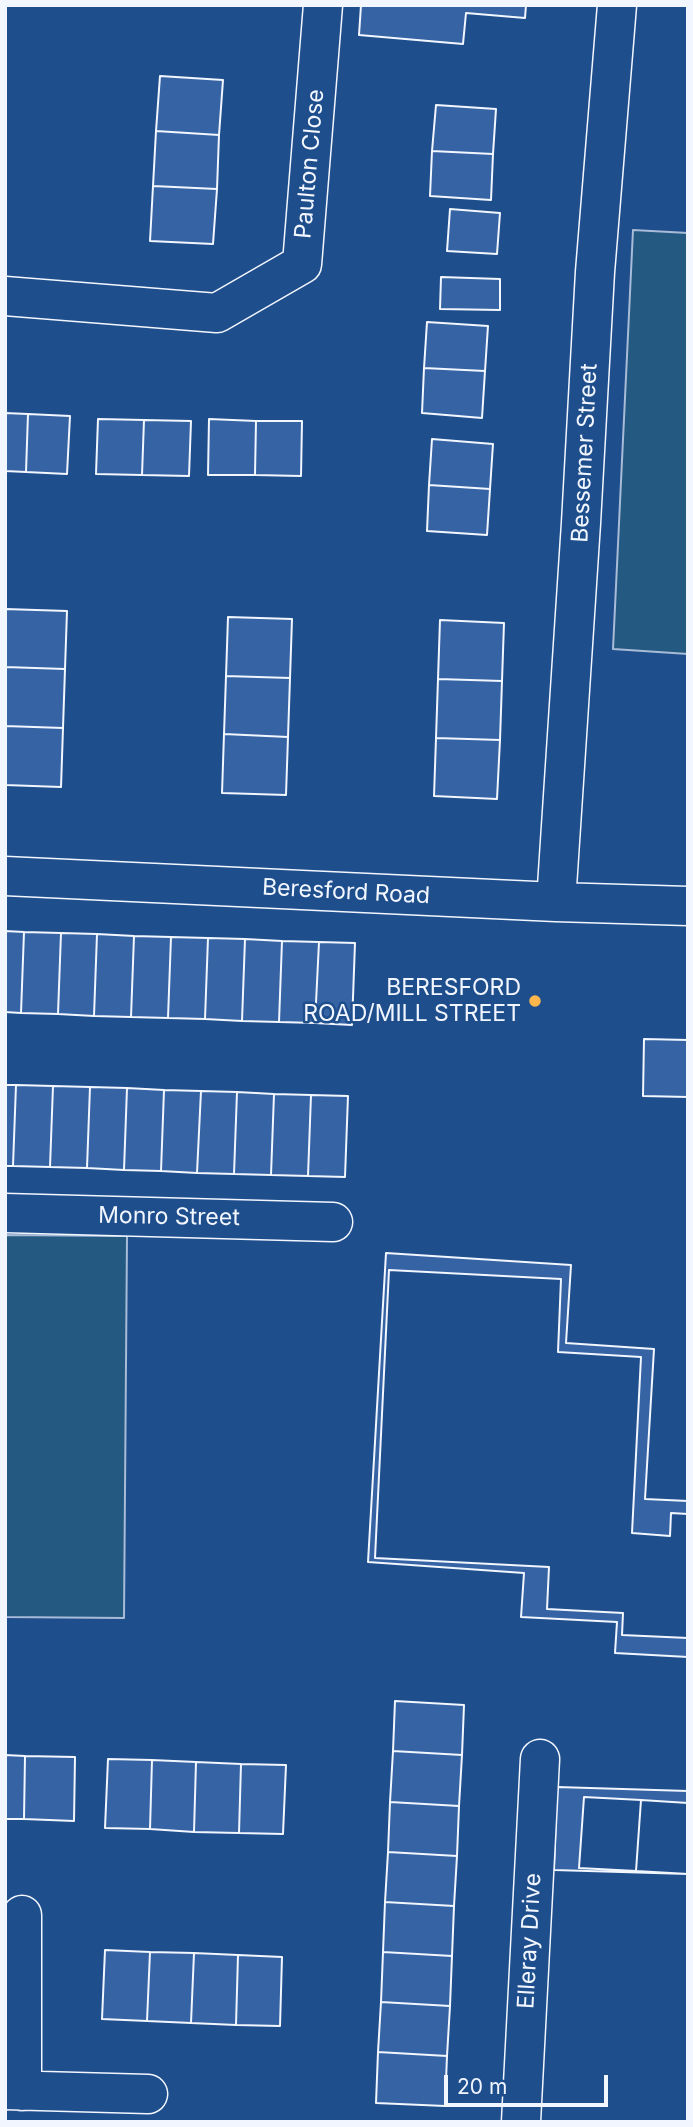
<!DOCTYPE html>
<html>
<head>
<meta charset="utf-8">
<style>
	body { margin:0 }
	#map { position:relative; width:693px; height:2127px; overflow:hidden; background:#1f4e8c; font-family:Inter,sans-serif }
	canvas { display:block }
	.frame { position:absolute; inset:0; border:7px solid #f2f6ff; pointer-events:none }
	.scale { position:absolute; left:444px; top:2075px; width:164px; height:32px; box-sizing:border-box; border:4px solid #f2f6ff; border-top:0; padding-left:9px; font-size:21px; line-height:24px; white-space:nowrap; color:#f2f6ff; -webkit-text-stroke:5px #1f4e8c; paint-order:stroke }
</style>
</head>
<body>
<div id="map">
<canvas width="693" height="2127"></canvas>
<div class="frame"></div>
<div class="scale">20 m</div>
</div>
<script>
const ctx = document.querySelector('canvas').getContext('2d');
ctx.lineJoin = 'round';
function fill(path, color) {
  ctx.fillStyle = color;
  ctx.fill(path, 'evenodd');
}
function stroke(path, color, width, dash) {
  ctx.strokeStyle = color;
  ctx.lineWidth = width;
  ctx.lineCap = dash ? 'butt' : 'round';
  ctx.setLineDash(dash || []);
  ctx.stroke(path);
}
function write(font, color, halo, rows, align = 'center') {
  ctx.font = font + ' Inter,sans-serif';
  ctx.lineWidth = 5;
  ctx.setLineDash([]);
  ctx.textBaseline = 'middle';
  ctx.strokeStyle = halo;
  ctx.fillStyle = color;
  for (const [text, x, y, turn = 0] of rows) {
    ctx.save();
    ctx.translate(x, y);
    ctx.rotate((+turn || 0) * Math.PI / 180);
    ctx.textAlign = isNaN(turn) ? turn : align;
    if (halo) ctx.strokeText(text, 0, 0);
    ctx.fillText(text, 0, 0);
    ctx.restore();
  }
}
const green = new Path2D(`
	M633,230L688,233V654L613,649Z
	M5,1235L127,1236L124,1618L5,1617Z`);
fill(green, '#245a82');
stroke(green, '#a8bbd7', 2);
const building = new Path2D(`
	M361,5H526L525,18L466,13L463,44L359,35Z
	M160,76L223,80L219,135L156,131Z
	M436,105L496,109L493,154L432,151Z
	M156,131L219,135L217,189L153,186Z
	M432,151L493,154L491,200L430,196Z
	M153,186L217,189L213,244L150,241Z
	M450,209L500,213L497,254L447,251Z
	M441,277L500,279V310L440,309Z
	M427,322L488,326L485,371L424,368Z
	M424,368L485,371L482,418L422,413Z
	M5,413L28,414L26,472L5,471Z
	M28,414L70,416L67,474L26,472Z
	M98,419L144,420L142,475L96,474Z
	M209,419L256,421L255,475H208Z
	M144,420L191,421L189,476L142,475Z
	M256,421H302L301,476L255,475Z
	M432,439L493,444L490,489L429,485Z
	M429,485L490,489L487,535L427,531Z
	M5,609L67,611L65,669L5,667Z
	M228,617L292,619L290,678L226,676Z
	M440,620L504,623L502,681L438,679Z
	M5,667L65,669L63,728L5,726Z
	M226,676L290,678L288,737L224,734Z
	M438,679L502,681L500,740L436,738Z
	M5,726L63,728L61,787L5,785Z
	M224,734L288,737L286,795L222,793Z
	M436,738L500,740L497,799L434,796Z
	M5,931L24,932L21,1013L5,1012Z
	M24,932L61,933L58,1014L21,1013Z
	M61,933L97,934L94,1016L58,1014Z
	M97,934L134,936L131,1017L94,1016Z
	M134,936L171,937L168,1018L131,1017Z
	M171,937L208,938L205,1019L168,1018Z
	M208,938L245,939L242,1021L205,1019Z
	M245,939L282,941L279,1022L242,1021Z
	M282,941L319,942L315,1023L279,1022Z
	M319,942L355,943L352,1025L315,1023Z
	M644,1039L688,1040V1097L643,1096Z
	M5,1085H16L13,1166H5Z
	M16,1085L53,1086L50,1167L13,1166Z
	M53,1086L90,1087L87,1168L50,1167Z
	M90,1087L127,1088L124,1170L87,1168Z
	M127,1088L164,1090L161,1171L124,1170Z
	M164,1090L201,1091L197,1173L161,1171Z
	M201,1091L237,1092L234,1174L197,1173Z
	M237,1092L274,1094L271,1175L234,1174Z
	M274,1094L311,1095L308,1176L271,1175Z
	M311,1095L348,1096L345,1177L308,1176Z
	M386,1253L571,1265L566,1343L654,1349L645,1499L688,1501V1657L615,1653L617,1622L521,1617L524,1573L368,1562Z
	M389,1270L561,1279L558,1352L641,1357L632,1533L670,1536L671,1513L688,1514V1638L622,1635L623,1613L547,1609L549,1567L375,1558Z
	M395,1701L464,1705L462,1755L393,1751Z
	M393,1751L462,1755L459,1806L390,1802Z
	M5,1755L25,1756L24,1819H5Z
	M25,1756L75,1757L74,1821L24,1819Z
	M108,1759L152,1760L150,1829L105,1828Z
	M152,1760L196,1762L194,1832L150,1829Z
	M196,1762L241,1764L239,1833L194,1832Z
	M241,1764L286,1765L283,1834L239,1833Z
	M557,1787L688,1791V1874L554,1870Z
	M584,1797L641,1800L636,1871L579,1868Z
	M641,1800L688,1803V1874L636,1871Z
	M390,1802L459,1806L457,1856L388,1852Z
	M388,1852L457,1856L454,1906L385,1902Z
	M385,1902L454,1906L452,1956L383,1952Z
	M105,1950L150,1952L147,2021L102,2019Z
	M150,1952L194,1953L191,2023L147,2021Z
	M383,1952L452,1956L450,2006L381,2002Z
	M194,1953L238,1955L236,2025L191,2023Z
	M238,1955L282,1957L280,2026L236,2025Z
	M381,2002L450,2006L447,2056L378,2052Z
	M378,2052L447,2056L445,2106L376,2103Z`);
fill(building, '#3563a3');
stroke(building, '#f2f6ff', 2);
const minor = new Path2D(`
	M5,296L217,313L302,264L323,5
	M5,876L556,902L688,906
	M556,902L581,523L595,272L617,5
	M5,1213L333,1222
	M22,1915V2091
	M5,2090L148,2094
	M521,2122L540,1759`);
stroke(minor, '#f2f6ff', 41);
stroke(minor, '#1f4e8c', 38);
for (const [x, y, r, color] of [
	[535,1001,7,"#ffb74d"]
]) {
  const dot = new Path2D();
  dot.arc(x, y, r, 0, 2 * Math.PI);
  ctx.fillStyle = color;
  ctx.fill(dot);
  stroke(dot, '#1f4e8c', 2.5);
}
write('23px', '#f2f6ff', '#1f4e8c', [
	["Paulton Close",310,164,-85],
	["Bessemer Street",585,453,-87],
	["Beresford Road",346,892,3],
	["Monro Street",169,1217,1],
	["Elleray Drive",530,1941,-87]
]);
write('23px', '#f2f6ff', '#1f4e8c', [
	["BERESFORD",521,988],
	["ROAD/MILL STREET",521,1014]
], 'right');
</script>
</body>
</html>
